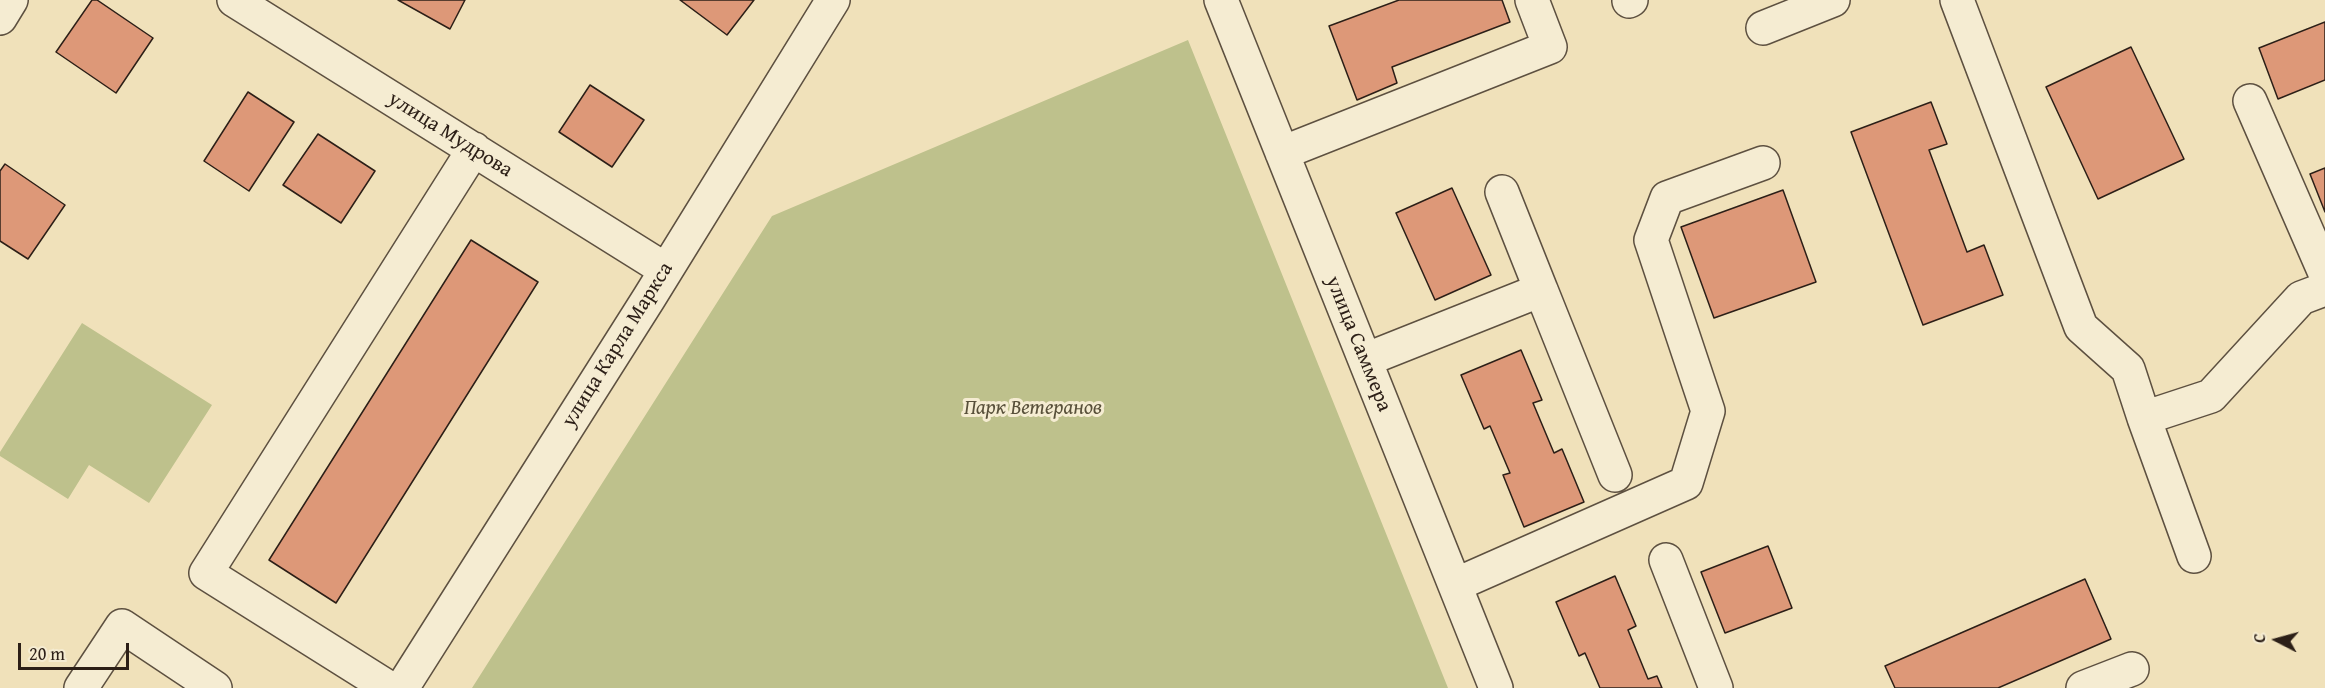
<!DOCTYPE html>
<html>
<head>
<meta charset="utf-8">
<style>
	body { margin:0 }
	#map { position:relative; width:2325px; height:688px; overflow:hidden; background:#f0e1ba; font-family:"Gentium Book Plus",serif }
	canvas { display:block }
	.north { position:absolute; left:2247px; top:610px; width:60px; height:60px; -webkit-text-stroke:4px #f5ecd2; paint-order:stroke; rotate:276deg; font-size:16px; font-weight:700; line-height:24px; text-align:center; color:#2c1f17 }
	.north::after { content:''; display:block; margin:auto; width:21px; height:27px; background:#2c1f17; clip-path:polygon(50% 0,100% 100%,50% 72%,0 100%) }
	.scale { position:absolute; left:18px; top:643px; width:111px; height:27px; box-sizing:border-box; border:3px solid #2c1f17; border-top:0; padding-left:8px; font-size:18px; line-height:21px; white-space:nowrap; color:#2c1f17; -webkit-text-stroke:4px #f5ecd2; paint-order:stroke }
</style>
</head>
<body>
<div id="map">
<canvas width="2325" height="688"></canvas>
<div class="north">С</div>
<div class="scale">20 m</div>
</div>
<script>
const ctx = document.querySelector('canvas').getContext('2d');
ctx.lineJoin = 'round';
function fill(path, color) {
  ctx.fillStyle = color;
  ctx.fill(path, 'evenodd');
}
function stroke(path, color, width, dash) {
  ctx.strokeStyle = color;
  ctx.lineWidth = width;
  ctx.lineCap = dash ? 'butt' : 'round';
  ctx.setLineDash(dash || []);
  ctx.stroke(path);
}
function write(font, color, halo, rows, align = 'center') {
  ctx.font = font + ' "Gentium Book Plus",serif';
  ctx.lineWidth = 6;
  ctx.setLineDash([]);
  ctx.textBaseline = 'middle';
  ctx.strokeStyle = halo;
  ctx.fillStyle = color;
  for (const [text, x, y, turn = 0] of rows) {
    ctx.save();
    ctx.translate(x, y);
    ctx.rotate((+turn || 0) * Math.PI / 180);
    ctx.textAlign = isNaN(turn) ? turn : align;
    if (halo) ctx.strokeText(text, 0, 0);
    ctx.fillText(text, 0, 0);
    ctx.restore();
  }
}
fill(new Path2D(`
	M1188,40L1448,688H472L772,216Z
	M82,323L212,405L149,503L89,465L68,499L0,456V452Z`), '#bec18c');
const building = new Path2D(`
	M92,0H97L153,38L116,93L56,52Z
	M398,0H465L450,29Z
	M680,0H754L727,35Z
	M1399,0H1502L1510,22L1392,67L1397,83L1357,100L1329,26Z
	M2325,22V80L2278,99L2259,48Z
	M2131,47L2184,159L2098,199L2046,87Z
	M590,85L644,120L612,167L559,132Z
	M248,92L294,122L249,191L204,161Z
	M1931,102L1947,144L1929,150L1967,252L1984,245L2003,295L1923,325L1851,132Z
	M318,134L375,171L341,223L283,185Z
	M5,164L65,205L28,259L0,241V171Z
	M2325,168V212L2310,174Z
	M1452,188L1491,275L1435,300L1396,213Z
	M1783,190L1816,282L1714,318L1681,227Z
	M471,240L538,282L336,603L269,560Z
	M1521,350L1542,400L1533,403L1554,453L1562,449L1584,502L1524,527L1503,475L1510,473L1490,426L1484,429L1461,375Z
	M1768,546L1792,608L1725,633L1701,572Z
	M1615,576L1636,626L1628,630L1648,679L1657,676L1662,688H1600L1585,653L1579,656L1556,602Z
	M2085,579L2111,639L1998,688H1895L1885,666Z`);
fill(building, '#dd9878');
stroke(building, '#2c1f17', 1.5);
const minor = new Path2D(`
	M234,0L666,270
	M1221,0L1496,688
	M1957,0L2081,327L2128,369L2144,418L2211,396L2301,298L2325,289
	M1629,1L1631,0
	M0,18L11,0
	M1763,28L1833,0
	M2250,101L2325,273
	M1282,153L1550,47L1532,0
	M1541,290L1615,475
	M1365,360L1541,290L1502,192
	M2144,418L2194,556
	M1666,560L1716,688
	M1455,585L1686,483L1708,411L1651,240L1667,198L1763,163
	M81,688L122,626L215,688
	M389,688L206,573L474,149
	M402,688L649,298L833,0
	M2083,688L2132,669`);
stroke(minor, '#5d5040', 36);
stroke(minor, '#f5ecd2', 33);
write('21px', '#2c1f17', '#f5ecd2', [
	["улица Мудрова",450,135,32],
	["улица Саммера",1358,344,68],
	["улица Карла Маркса",618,345,-58]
]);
write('italic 21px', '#58503a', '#f5ecd2', [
	["Парк Ветеранов",1033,409]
]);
</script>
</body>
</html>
